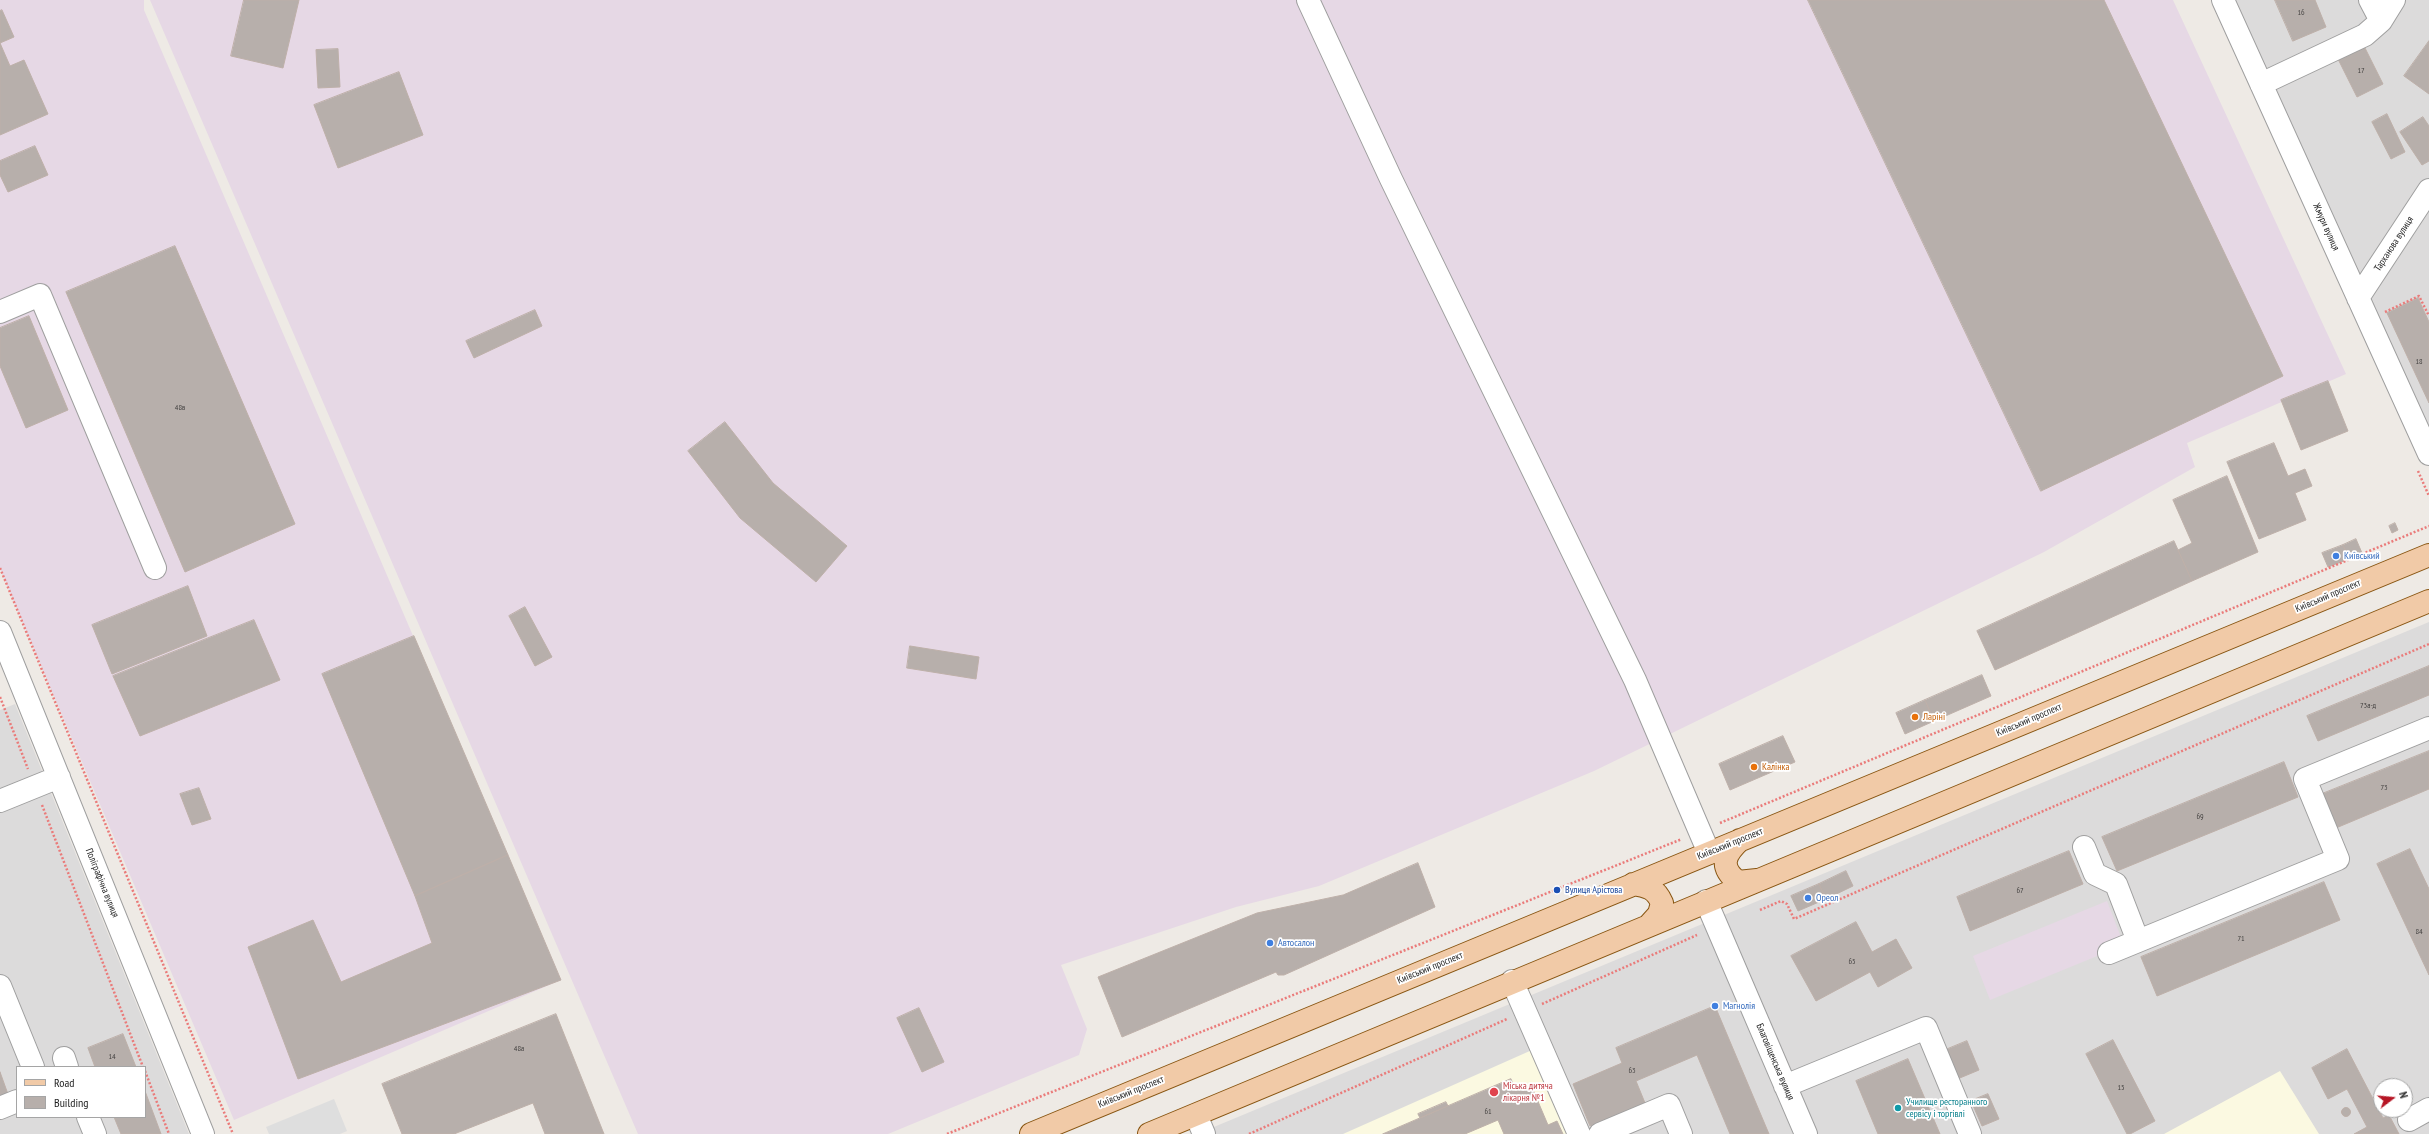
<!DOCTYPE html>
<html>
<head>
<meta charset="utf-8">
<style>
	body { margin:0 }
	#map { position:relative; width:2429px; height:1134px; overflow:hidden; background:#eeeae5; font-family:"PT Sans Narrow",sans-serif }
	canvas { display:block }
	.legend { position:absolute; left:16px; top:1066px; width:130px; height:52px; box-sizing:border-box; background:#fff; border:1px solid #a5a5a5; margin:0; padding:5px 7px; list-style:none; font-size:12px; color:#1e1e1e }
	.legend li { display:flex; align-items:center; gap:8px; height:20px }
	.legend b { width:20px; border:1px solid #a5a5a5 }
	.north { position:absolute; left:2373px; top:1078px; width:40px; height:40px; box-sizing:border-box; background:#fff; border:1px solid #a5a5a5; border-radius:50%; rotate:74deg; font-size:11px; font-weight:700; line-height:16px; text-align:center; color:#1e1e1e }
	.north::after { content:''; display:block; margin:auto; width:14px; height:18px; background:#b61625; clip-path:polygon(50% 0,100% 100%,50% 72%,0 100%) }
</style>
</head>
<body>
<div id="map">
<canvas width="2429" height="1134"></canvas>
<ul class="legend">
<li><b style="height:5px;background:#f1caa7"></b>Road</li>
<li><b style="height:11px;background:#b7afab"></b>Building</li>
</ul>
<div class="north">N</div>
</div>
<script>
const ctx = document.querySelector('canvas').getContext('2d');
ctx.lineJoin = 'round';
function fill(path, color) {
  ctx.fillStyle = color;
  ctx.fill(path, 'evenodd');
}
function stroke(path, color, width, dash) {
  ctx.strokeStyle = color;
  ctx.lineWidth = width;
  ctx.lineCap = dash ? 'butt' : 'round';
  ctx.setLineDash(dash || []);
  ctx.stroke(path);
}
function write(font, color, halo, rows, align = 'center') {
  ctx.font = font + ' "PT Sans Narrow",sans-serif';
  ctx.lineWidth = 3.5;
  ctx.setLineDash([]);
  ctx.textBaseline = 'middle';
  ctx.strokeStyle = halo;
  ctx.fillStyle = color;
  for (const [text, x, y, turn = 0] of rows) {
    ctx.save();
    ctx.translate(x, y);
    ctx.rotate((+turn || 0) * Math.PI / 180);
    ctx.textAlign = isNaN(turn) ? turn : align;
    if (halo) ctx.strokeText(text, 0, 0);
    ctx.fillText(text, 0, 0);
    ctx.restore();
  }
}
fill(new Path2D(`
	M2226,0H2429V443Z
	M2429,622V1134H1197ZM2381,1086H2405V1110H2381Z
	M15,704L189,1134H0V710ZM17,1067H145V1117H17Z`), '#dcdbdb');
fill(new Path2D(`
	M0,0H144V10L561,980L234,1120L0,569Z
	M150,0H2173L2346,374L2187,443L2195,467L2044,552L1594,771L1319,886L1236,907L1061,965L1087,1029L1079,1055L888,1134H638Z
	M2107,901L2124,945L1990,1000L1973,956Z`), '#e6d8e5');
fill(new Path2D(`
	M1532,1050L1569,1134H1343Z
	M2280,1071L2319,1134H2164Z`), '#fbf9e1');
fill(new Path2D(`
	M334,1099L347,1131L340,1134H269L266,1127Z`), '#dedede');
const building = new Path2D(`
	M244,0H299L283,68L231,56Z
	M1808,0H2104L2283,376L2041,491Z
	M2275,0H2315L2326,27L2293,41Z
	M2,10L14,37L0,43L10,66L24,60L48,114L0,135V11Z
	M2429,41V94L2404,76Z
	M2364,46L2383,84L2357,97L2338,59Z
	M338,49L340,87L318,88L316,50Z
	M399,72L423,135L338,168L314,105Z
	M2387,114L2405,152L2391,159L2372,122Z
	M2423,117L2429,126V161L2422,165L2400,132Z
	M35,146L48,175L8,192L0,175V161Z
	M175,246L295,524L185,572L66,292Z
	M2418,298L2429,322V403L2387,313Z
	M535,310L542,326L474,358L466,341Z
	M29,316L68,410L26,428L0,366V328Z
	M2328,381L2348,431L2301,450L2281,400Z
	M725,422L773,483L847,546L816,582L740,518L688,451Z
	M2274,443L2288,476L2305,469L2312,486L2295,493L2306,520L2259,539L2227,462Z
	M2227,476L2258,552L2192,581L2178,550L2192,543L2173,500Z
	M2395,523L2398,530L2392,533L2389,526Z
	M2356,539L2362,553L2349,559L2343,545Z
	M2174,541L2192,581L1995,670L1977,631Z
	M2343,545L2349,559L2328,567L2322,553Z
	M188,586L207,636L112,674L92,625Z
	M525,607L552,657L535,666L509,616Z
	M254,620L280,680L140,736L113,676Z
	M414,636L508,855L415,896L322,674Z
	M910,646L979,657L976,679L907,668Z
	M2429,666V695L2318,741L2307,716Z
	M1982,675L1991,696L1934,721L1925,700Z
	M1925,700L1934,721L1905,734L1896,713Z
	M1783,736L1795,762L1730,790L1719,764Z
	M2429,751V789L2336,828L2322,794Z
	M2284,762L2298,797L2117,871L2102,837Z
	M199,788L211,819L192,825L180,794Z
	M2410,849L2429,889V975L2377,864Z
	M2069,851L2083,884L1970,931L1957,897Z
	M508,855L561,980L298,1079L248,947L313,920L341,982L432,943L415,896Z
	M1418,863L1435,907L1284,975H1278L1276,972L1122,1037L1098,977L1257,913L1343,895Z
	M1846,871L1853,886L1826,899L1819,884Z
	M2324,882L2340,920L2157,996L2141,957Z
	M1819,884L1826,899L1798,911L1791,896Z
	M1856,922L1872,952L1896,939L1912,968L1878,987L1870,972L1816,1001L1791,956Z
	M1715,1006L1769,1134H1730L1697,1055L1636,1081L1645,1103L1590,1126L1573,1084L1622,1063L1616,1048Z
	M919,1008L944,1062L922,1072L897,1018Z
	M556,1014L604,1134H545L533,1103L454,1134H402L382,1084Z
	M123,1034L136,1067H95L88,1048Z
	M2113,1040L2155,1121L2130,1134H2127L2086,1054Z
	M1967,1041L1979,1070L1955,1080L1943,1051Z
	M2347,1049L2383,1118L2389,1115L2399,1134H2354L2367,1127L2347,1089L2328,1099L2312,1068Z
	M1908,1059L1940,1134H1878L1856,1081Z
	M0,1072L9,1097L0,1100Z
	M1511,1079L1516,1091L1531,1085L1548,1125L1557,1121L1563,1134H1504L1498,1120L1465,1134H1383Z
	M145,1091L161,1134H121L114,1117H145Z
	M1988,1094L1999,1119L1982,1126L1971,1101Z
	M1446,1102L1448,1106L1420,1118L1418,1114Z
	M2341.5 1112a4.5 4.5 0 1 1 9 0a4.5 4.5 0 1 1-9 0Z`);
fill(building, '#b7afab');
stroke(building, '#beb0a9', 1);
const minor = new Path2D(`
	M1308,0L1391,179L1635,680L1709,853
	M2223,0L2429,454
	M2370,0L2381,21
	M2261,84L2365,35L2381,21L2394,0
	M2358,298L2429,190
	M0,312L40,295L155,568
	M0,632L203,1134
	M0,801L59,777
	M2084,847L2095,874L2116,884L2138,941
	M1706,901L1806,1134
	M2109,953L2338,859L2305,779L2429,728
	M1512,981L1579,1134
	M0,986L33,1067
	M64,1058L67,1067
	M1785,1086L1926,1028L1970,1134
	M0,1108L17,1101
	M1196,1115L1204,1134
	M88,1117L95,1134
	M2409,1120L2429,1109
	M1600,1134L1669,1105L1681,1134`);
const major = new Path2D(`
	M1740,840C1724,855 1719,867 1738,882L1757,880
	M1633,884C1648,886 1656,889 1662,903L1659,914L1650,924
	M1031,1134L2429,555
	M1149,1134L2429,601`);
stroke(minor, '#9f9f9f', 24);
stroke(major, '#851', 24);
stroke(new Path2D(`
	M2385,312L2419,296L2429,316
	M2418,471L2429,496
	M0,568L233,1134
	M0,697L28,769
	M42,805L143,1067
	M1720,823L2429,526
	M1760,910L1781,901L1787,904L1794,919L2429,644
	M1542,1004L1697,935
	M145,1071L169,1134
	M947,1134L1682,839
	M1249,1134L1507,1019`), '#ea7b7a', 2.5, [2, 2]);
stroke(minor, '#fff', 22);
stroke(major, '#f1caa7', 22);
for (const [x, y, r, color] of [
	[2336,556,4,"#3f7fe0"],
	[1915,717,4,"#e8710a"],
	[1754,767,4,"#e8710a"],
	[1557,890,4,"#1a4fb4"],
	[1808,898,4,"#3f7fe0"],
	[1270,943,4,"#3f7fe0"],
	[1715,1006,4,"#3f7fe0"],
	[1494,1092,5,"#e0444e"],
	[1898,1108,4,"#0f9aa8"]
]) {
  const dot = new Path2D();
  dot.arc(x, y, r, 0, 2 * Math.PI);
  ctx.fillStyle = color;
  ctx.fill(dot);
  stroke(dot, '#fff', 1.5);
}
write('8px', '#444241', null, [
	["16",2301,13],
	["17",2361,71],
	["18",2419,362],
	["48в",180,408],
	["73а-д",2368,706],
	["73",2384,788],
	["69",2200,817],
	["67",2020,891],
	["84",2419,932],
	["71",2241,939],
	["65",1852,962],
	["48а",519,1049],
	["14",112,1057],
	["63",1632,1071],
	["15",2121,1088],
	["61",1488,1112]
]);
write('10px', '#1e1e1e', '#fff', [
	["Жмури вулиця",2326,227,66],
	["Тарханова вулиця",2394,244,-57],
	["Київський проспект",2328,596,-23],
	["Київський проспект",2029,720,-23],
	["Київський проспект",1730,844,-22],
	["Поліграфічна вулиця",102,883,68],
	["Київський проспект",1430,968,-22],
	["Благовіщенська вулиця",1775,1062,67],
	["Київський проспект",1131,1092,-22]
]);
write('10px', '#366cbe', '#fff', [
	["Київський",2344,556],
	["Ореол",1816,898],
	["Автосалон",1278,943],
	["Магнолія",1723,1006]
], 'left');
write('10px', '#c56008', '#fff', [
	["Ларіні",1923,717],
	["Калінка",1762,767]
], 'left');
write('10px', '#164399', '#fff', [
	["Вулиця Арістова",1565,890]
], 'left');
write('10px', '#be3a42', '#fff', [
	["Міська дитяча",1503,1086],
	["лікарня №1",1503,1098]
], 'left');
write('10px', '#0d838f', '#fff', [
	["Училище ресторанного",1906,1102],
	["сервісу і торгівлі",1906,1114]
], 'left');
</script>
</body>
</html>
